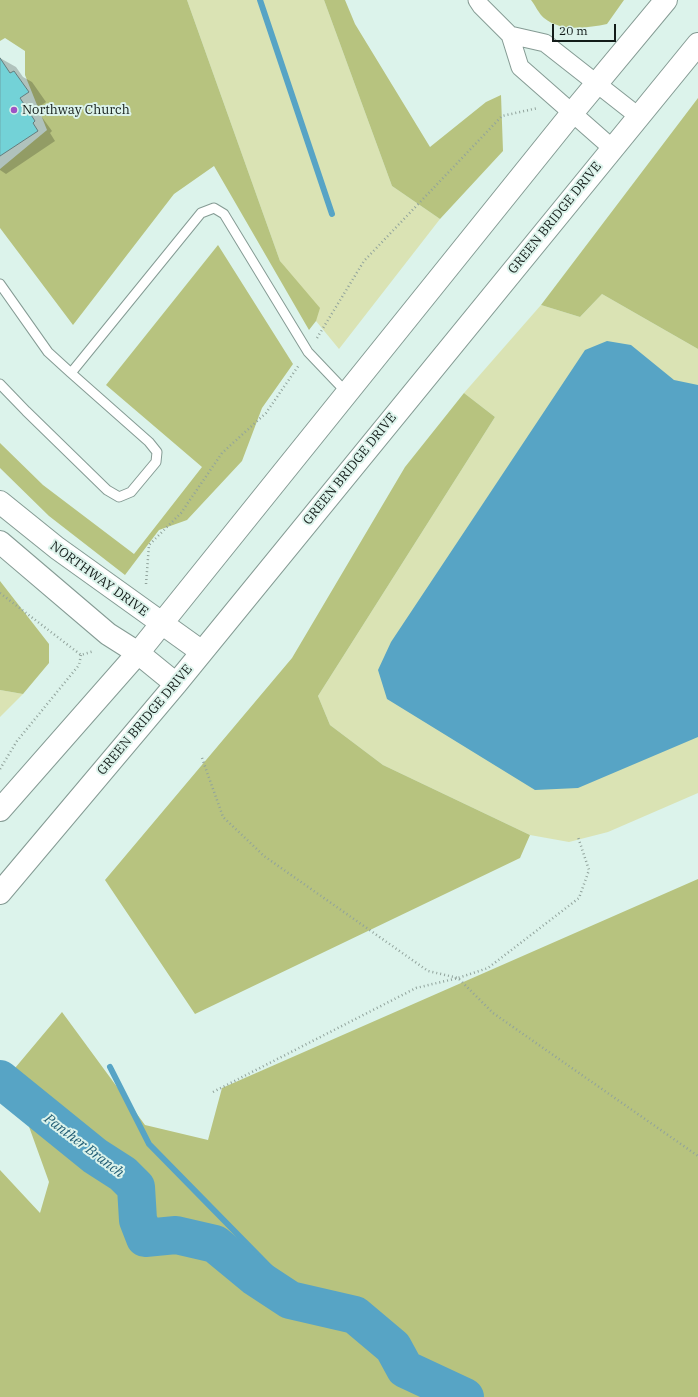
<!DOCTYPE html>
<html>
<head>
<meta charset="utf-8">
<style>
	body { margin:0 }
	#map { position:relative; width:698px; height:1397px; overflow:hidden; background:#dcf3eb; font-family:"IBM Plex Serif",serif }
	canvas { display:block }
	.scale { position:absolute; left:552px; top:24px; width:64px; height:18px; box-sizing:border-box; border:2px solid #131c19; border-top:0; padding-left:5px; font-size:12px; line-height:14px; white-space:nowrap; color:#131c19; -webkit-text-stroke:3px #dcf3eb; paint-order:stroke }
</style>
</head>
<body>
<div id="map">
<canvas width="698" height="1397"></canvas>
<div class="scale">20 m</div>
</div>
<script>
const ctx = document.querySelector('canvas').getContext('2d');
ctx.lineJoin = 'round';
function fill(path, color) {
  ctx.fillStyle = color;
  ctx.fill(path, 'evenodd');
}
function stroke(path, color, width, dash) {
  ctx.strokeStyle = color;
  ctx.lineWidth = width;
  ctx.lineCap = dash ? 'butt' : 'round';
  ctx.setLineDash(dash || []);
  ctx.stroke(path);
}
function write(font, color, halo, rows, align = 'center') {
  ctx.font = font + ' "IBM Plex Serif",serif';
  ctx.lineWidth = 4;
  ctx.setLineDash([]);
  ctx.textBaseline = 'middle';
  ctx.strokeStyle = halo;
  ctx.fillStyle = color;
  for (const [text, x, y, turn = 0] of rows) {
    ctx.save();
    ctx.translate(x, y);
    ctx.rotate((+turn || 0) * Math.PI / 180);
    ctx.textAlign = isNaN(turn) ? turn : align;
    if (halo) ctx.strokeText(text, 0, 0);
    ctx.fillText(text, 0, 0);
    ctx.restore();
  }
}
fill(new Path2D(`
	M187,0H324L392,186L440,219L339,349L316,321L280,261Z
	M602,294L698,349V793L608,832L569,842L530,835L383,765L330,725L318,696L495,417L464,393L541,305L580,317Z
	M0,690L23,694L0,717Z`), '#dae3b4');
fill(new Path2D(`
	M0,0H187L280,261L320,308L316,321L309,330L214,166L174,194L73,325L0,228V169L47,130L25,75V51L5,38L0,41Z
	M324,0H345L355,24L430,147L486,102L501,95L503,151L440,219L392,186Z
	M531,0H624L607,24C587,28 561,32 544,18C539,14 535,5 531,0Z
	M698,98V349L602,294L580,317L541,305Z
	M218,245L293,364L262,408L242,461L187,520L159,530L125,575L49,516L0,468V443L43,485L134,554L202,467L106,385Z
	M464,393L495,417L318,696L330,725L383,765L530,835L520,858L195,1014L105,880L292,658L405,467Z
	M0,581L49,644V663L23,694L0,690Z
	M698,879V1397H0V1170L40,1213L49,1182L10,1074L62,1012L145,1125L208,1140L222,1088Z`), '#b7c37f');
fill(new Path2D(`
	M607,341L631,345L674,380L698,385V737L578,788L535,790L387,699L378,670L391,642L585,350Z`), '#57a4c5');
fill(new Path2D(`
	M0,58L16,67L23,77L32,82L46,102L36,109L52,131L50,133L55,141L6,174L0,170Z`), '#0003');
stroke(new Path2D(`
	M260,0L332,214
	M110,1067L149,1144L307,1305`), '#57a4c5', 6);
stroke(new Path2D(`
	M0,1079L95,1156L123,1174L136,1187L138,1220L145,1238L176,1235L215,1244L255,1277L290,1300L355,1315L393,1347L405,1369L465,1397`), '#57a4c5', 38);
const building = new Path2D(`
	M0,58L10,73L14,71L29,92L20,98L35,121L33,123L38,131L0,156Z`);
fill(building, '#73d2d7');
stroke(building, '#647c7d', 1);
const lane = new Path2D(`
	M0,284L48,352L71,373L201,213L214,208L224,214L308,352L347,393
	M0,384L26,411L107,490L119,497L131,492L156,462L157,452L149,442L71,373`);
const street = new Path2D(`
	M477,0L481,6L510,35L520,67L612,148
	M510,35L545,43L638,116`);
const secondary = new Path2D(`
	M0,502L57,548L202,652
	M0,542L108,634L138,653L176,684
	M0,810L138,653L573,112L666,0
	M0,893L176,684L698,44`);
stroke(lane, '#859b94', 11);
stroke(street, '#859b94', 19);
stroke(secondary, '#859b94', 24);
stroke(new Path2D(`
	M317,338L364,261L502,116L538,108
	M146,584L149,545L181,513L222,453L266,413L299,365
	M0,593L81,655L94,651
	M202,758L223,817L264,856L428,971L458,978L493,1013L698,1156
	M0,769L17,741L79,665L81,655
	M213,1092L416,988L458,978L488,968L579,898L589,870L578,837`), '#91a39c', 2.5, [1, 3]);
stroke(lane, '#fff', 9);
stroke(street, '#fff', 17);
stroke(secondary, '#fff', 22);
for (const [x, y, r, color] of [
	[14,110,4,"#9d53c5"]
]) {
  const dot = new Path2D();
  dot.arc(x, y, r, 0, 2 * Math.PI);
  ctx.fillStyle = color;
  ctx.fill(dot);
  stroke(dot, '#dcf3eb', 1.5);
}
write('13px', '#131c19', '#dcf3eb', [
	["Northway Church",22,110]
], 'left');
write('13px', '#131c19', '#dcf3eb', [
	["GREEN BRIDGE DRIVE",555,218,-51],
	["GREEN BRIDGE DRIVE",350,469,-51],
	["NORTHWAY DRIVE",99,579,36],
	["GREEN BRIDGE DRIVE",145,720,-50]
]);
write('italic 14px', '#1f5b73', '#dcf3eb', [
	["Panther Branch",84,1146,37]
]);
</script>
</body>
</html>
